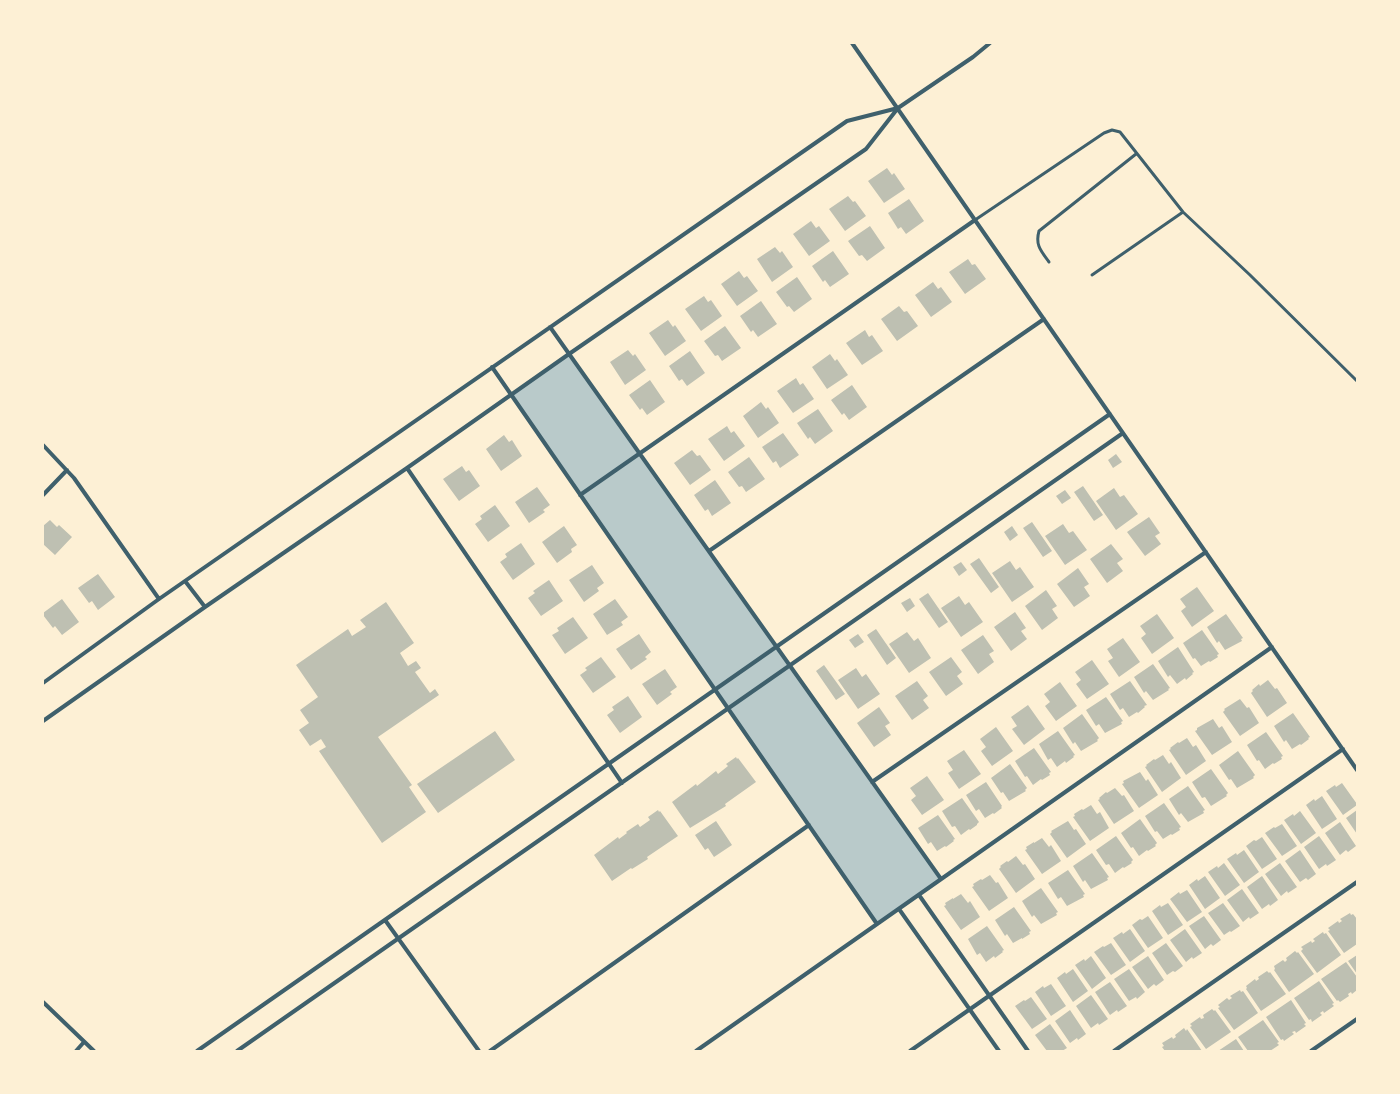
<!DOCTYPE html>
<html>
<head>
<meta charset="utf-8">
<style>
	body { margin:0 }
	#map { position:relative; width:1400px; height:1094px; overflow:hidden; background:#fdf0d5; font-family:"DejaVu Sans",sans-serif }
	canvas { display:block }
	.frame { position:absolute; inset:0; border:44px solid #fdf0d5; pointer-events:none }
</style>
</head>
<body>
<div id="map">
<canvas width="1400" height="1094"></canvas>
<div class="frame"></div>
</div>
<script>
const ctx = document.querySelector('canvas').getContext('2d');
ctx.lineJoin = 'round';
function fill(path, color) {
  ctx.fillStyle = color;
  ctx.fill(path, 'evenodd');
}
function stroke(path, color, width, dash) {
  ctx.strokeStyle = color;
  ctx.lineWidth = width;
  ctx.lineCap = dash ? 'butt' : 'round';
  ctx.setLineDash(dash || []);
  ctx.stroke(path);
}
fill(new Path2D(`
	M569,354L941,879L877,924L511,395Z`), '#b9caca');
fill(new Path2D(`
	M887,168L892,175L894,173L905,189L884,203L868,181Z
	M848,196L853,202L855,201L866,216L845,231L829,209Z
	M909,199L924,221L906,234L901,227L898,229L888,213Z
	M811,221L816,228L819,226L830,241L809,256L793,234Z
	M870,226L885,248L867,261L862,255L859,256L848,241Z
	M775,247L780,253L782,251L793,267L772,282L757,259Z
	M833,251L849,274L830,287L825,280L823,282L812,266Z
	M968,259L972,265L975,264L986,279L965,294L949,272Z
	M739,271L744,278L747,276L758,291L737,306L721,284Z
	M797,277L812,299L794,312L789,306L787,307L776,292Z
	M933,282L938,289L941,287L952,302L931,317L915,295Z
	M704,296L708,302L711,300L722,316L701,331L685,309Z
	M761,301L777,324L758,337L753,330L751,332L740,316Z
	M899,306L904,312L907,311L918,326L897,341L881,319Z
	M668,320L673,327L675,325L686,341L665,356L649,333Z
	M725,326L741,348L722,361L718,355L715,356L704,341Z
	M865,330L869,337L872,335L883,351L862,365L846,343Z
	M628,350L633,356L635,354L646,370L625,385L610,362Z
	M690,351L705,373L687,386L682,379L679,381L669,366Z
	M830,354L835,361L837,359L848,375L827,389L812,367Z
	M796,378L800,385L803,383L814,399L793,413L777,391Z
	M650,380L665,402L647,415L642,408L640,410L629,395Z
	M852,385L867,407L849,420L844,413L842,415L831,400Z
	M761,402L766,409L768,407L779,423L758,438L743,416Z
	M818,409L833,431L815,444L810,437L808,439L797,423Z
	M727,426L731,433L734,431L745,446L724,461L708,439Z
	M783,433L799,455L780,468L776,461L773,463L762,447Z
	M504,435L509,442L512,440L522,456L501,471L486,449Z
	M692,450L697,456L700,455L711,470L690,485L674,463Z
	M1116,454L1122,462L1113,468L1108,460Z
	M749,457L765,479L746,492L742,486L739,487L728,472Z
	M462,466L466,472L469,470L480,486L459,501L443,479Z
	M715,480L731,503L712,516L708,509L705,511L694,495Z
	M1083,486L1103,515L1094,521L1074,492Z
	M537,487L550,505L543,510L545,512L529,523L515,502Z
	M1114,488L1120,497L1124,495L1138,514L1116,530L1096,501Z
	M1065,490L1071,498L1062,504L1056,496Z
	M495,505L510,526L488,542L475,524L482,519L480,516Z
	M1149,517L1160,533L1155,536L1161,544L1145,556L1127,532Z
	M50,520L57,527L59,525L72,537L55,555L43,544V526Z
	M1032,522L1052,551L1043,557L1023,528Z
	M1063,524L1069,533L1073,531L1087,550L1065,565L1045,536Z
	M564,526L577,545L571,549L572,552L557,563L542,542Z
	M1012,526L1018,535L1010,541L1004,532Z
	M521,543L535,564L513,580L500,562L507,557L505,554Z
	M1111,544L1123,559L1117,563L1123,571L1107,583L1090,559Z
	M979,558L999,587L991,593L970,564Z
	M1010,561L1016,570L1020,567L1034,587L1012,602L992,573Z
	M961,562L967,570L959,576L953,567Z
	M592,565L604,583L597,588L599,591L584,602L569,580Z
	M1078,568L1089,584L1084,587L1090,596L1074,607L1057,584Z
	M98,574L115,597L98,610L92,601L89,603L78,588Z
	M549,580L563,601L541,616L528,598L535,593L533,591Z
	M1197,587L1214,611L1192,627L1181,611L1186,607L1180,599Z
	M1046,590L1057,606L1052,609L1058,618L1042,630L1025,606Z
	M928,593L948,622L939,628L919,599Z
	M959,596L965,605L969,602L983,622L961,637L941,608Z
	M910,598L915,606L907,612L901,603Z
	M62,599L79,622L62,635L55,626L53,628L43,615V613Z
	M615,599L628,617L621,622L623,625L607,635L593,614Z
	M386,602L414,643L400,653L408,666L416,661L421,668L415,672L430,693L435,689L439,695L378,737L412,785L409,787L426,812L382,843L319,751L326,747L321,739L310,746L299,730L309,723L300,710L318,697L296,665L348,629L352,636L366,627L360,620Z
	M1015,612L1026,628L1021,631L1027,639L1011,651L994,627Z
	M1157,614L1174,638L1152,654L1141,638L1146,634L1140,626Z
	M1226,614L1243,638L1241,639L1242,641L1225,650L1219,641L1217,643L1207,627Z
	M573,617L588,638L565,654L552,635L559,631L557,628Z
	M876,629L896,658L887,665L867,635Z
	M1202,630L1219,654L1217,655L1218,657L1210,662L1209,661L1201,666L1195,658L1193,659L1183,643Z
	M907,632L914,641L918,638L931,658L909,673L889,644Z
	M639,634L651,652L645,657L647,659L631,670L616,649Z
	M858,634L864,642L855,648L849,640Z
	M983,635L994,651L989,654L994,662L978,674L961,650Z
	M1123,638L1140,662L1119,677L1108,661L1113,658L1107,649Z
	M1178,647L1194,672L1192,673L1193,674L1186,680L1185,678L1177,684L1170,675L1168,677L1158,661Z
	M601,657L616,677L593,693L580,675L587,670L585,668Z
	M951,657L962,672L957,676L963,684L946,696L929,672Z
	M1092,660L1109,684L1087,699L1076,684L1081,680L1075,672Z
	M1153,664L1170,688L1168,689L1169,690L1153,700L1146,691L1144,693L1134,677Z
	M824,665L845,694L836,700L816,671Z
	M856,668L862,677L866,674L880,694L858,709L838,680Z
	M665,669L677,687L670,692L672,694L657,705L642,684Z
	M1268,680L1275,689L1277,688L1287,703L1267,717L1251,693L1253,691L1252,690L1259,684L1260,686Z
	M917,681L928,696L923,700L929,708L912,720L895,696Z
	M1130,681L1147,705L1144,706L1145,707L1138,713L1137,712L1129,717L1123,708L1120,710L1110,694Z
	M1060,682L1077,706L1056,721L1045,706L1050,702L1044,694Z
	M628,696L642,717L620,733L607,715L614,710L612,707Z
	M1106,697L1123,721L1121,722L1122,724L1105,733L1099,724L1096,726L1086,710Z
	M1240,699L1247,708L1249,707L1259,723L1240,736L1223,712L1225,710L1224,709Z
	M1028,705L1045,729L1024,745L1012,729L1017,726L1011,717Z
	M879,707L890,723L885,726L891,735L874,747L857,723Z
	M1293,713L1310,737L1308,738L1309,739L1301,745L1300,744L1292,749L1286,740L1284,742L1274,726Z
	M1082,714L1099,738L1097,740L1098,741L1081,751L1075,742L1073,744L1063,728Z
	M1213,719L1219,728L1222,726L1232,742L1212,755L1195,731L1197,730V728Z
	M996,727L1013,751L992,766L981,751L986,747L980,739Z
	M495,731L515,760L438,813L417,784Z
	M1058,731L1075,755L1073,756L1074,757L1066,763L1065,761L1057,767L1051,758L1048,760L1039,744Z
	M1266,732L1283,756L1281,757L1282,759L1274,764L1273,763L1265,769L1259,760L1257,761L1247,745Z
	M1187,738L1193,747L1196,745L1206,761L1186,775L1169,750L1171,749L1170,748L1178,742L1179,743Z
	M1034,748L1051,772L1049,773L1050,775L1042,780L1041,779L1033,785L1027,776L1025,777L1015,761Z
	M964,750L981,774L959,789L948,773L953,770L947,761Z
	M1238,751L1255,775L1253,777L1254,778L1237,788L1231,779L1229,780L1219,765Z
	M1163,755L1169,764L1171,762L1181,778L1162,792L1145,767L1147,766L1146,765L1154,759L1155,760Z
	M736,757L737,759L738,758L756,782L725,804L726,806L690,828L672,802L696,784L697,786L716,771L718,774L728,766L726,764Z
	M1010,764L1027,788L1025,790L1026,791L1009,801L1003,792L1001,793L991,778Z
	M1211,769L1228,793L1226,795L1227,796L1211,806L1205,797L1202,798L1192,782Z
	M1140,772L1146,781L1148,779L1158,795L1139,808L1122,784L1124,783L1123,781Z
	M927,776L944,800L922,815L911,800L916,796L910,788Z
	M986,782L1002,806L1001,807L1002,808L994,814L993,813L985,818L979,809L976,811L966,795Z
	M1342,783L1357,804V805L1343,815L1326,791L1335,785L1336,787Z
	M1188,786L1205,810L1203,811L1204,813L1188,822L1181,813L1179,815L1169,799Z
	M1115,788L1122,796L1124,795L1134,811L1114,824L1098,800L1100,799L1099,798L1106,792L1107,793Z
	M1322,796L1337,819L1322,829L1306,805L1314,799L1315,801Z
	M962,798L979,822L977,824V825L970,830L969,829L961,835L955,826L952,827L942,811Z
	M1164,803L1181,827L1179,828L1180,830L1172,835L1171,834L1163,839L1157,831L1155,832L1145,816Z
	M1091,805L1097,814L1100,812L1109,828L1090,841L1073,817L1075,816L1074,814L1082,809L1083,810Z
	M658,810L659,812L660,811L678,836L647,857L648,859L632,869L631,868L612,881L594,855L618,837L619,839L627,833L626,832L638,824L640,827L650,820L648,817Z
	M1357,810V834L1346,818Z
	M1300,811L1316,833L1301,844L1284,820L1293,814L1294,816Z
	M938,815L955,839L953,840L954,841L946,847L945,846L937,851L931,842L928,844L918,828Z
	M1140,819L1157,843L1155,845L1156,846L1148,851L1147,850L1139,856L1133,847L1131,848L1121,833Z
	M716,821L732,845L714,857L708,848L705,850L695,835Z
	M1068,821L1074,830L1076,829L1086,844L1067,858L1050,834L1052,832L1051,831Z
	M1340,822L1356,846L1348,852L1346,850L1340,855L1325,833Z
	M1282,824L1297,846L1282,856L1265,833L1274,827L1275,828Z
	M1116,836L1133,860L1131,862L1132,863L1124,868L1123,867L1115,873L1109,864L1106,865L1096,850Z
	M1319,836L1336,860L1327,866L1326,864L1319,869L1304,847Z
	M1262,837L1277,859L1262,869L1246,846L1254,840L1256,841Z
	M1042,838L1049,847L1051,845L1061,861L1042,874L1025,850L1027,849L1026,847L1034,842V843Z
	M1244,850L1259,872L1244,883L1227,859L1236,853L1237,855Z
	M1300,850L1316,874L1308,880L1306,878L1300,882L1285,861Z
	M1092,853L1109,877L1107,878L1108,880L1091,889L1085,880L1083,882L1073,866Z
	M1016,856L1023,865L1025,864L1035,879L1016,893L999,869L1001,867L1000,866L1007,861L1008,862Z
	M1224,863L1240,885L1225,896L1208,872L1217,866L1218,868Z
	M1280,863L1297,887L1288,893L1287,891L1281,896L1265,874Z
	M1068,870L1085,894L1083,895L1084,897L1067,906L1061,897L1058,899L1048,883Z
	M990,875L996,883L998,882L1008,898L989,911L972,887L974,886L973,884L981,879L982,880Z
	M1205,876L1220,898L1205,909L1189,885L1197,879L1198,881Z
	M1262,876L1278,900L1270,906L1269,904L1262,909L1247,887Z
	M1041,888L1058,912L1056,913L1057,915L1041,924L1034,915L1032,917L1022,901Z
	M1242,889L1259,913L1250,919L1249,917L1243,922L1227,900Z
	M1187,890L1202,912L1187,922L1170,899L1179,892L1180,894Z
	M961,894L968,903L970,901L980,917L961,930L944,906L946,905L945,903L953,898V899Z
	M1168,903L1183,925L1168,935L1152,911L1160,905L1161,907Z
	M1223,903L1240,926L1231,932L1230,931L1224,935L1208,913Z
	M1014,907L1031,931L1029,932L1030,934L1022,939V938L1013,943L1007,934L1005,936L995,920Z
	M1350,913L1351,915L1353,914L1357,919V944L1344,953L1328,931L1330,930L1328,928L1338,921L1339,923L1342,921L1340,919Z
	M1148,916L1163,938L1148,948L1132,925L1140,919L1142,920Z
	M1204,916L1221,940L1213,946L1211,944L1205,949L1189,926Z
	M987,926L1004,950L1002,951L1003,952L995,958L994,956L986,962L980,953L977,955L968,939Z
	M1130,929L1145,951L1130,962L1113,938L1122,932L1123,934Z
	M1185,929L1202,953L1193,959L1192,957L1186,962L1170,940Z
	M1323,932L1324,934L1326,933L1341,955L1317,973L1301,951L1303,949L1301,947L1311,941L1312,943L1315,941L1313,939Z
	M1111,943L1126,965L1111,975L1094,952L1103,946L1104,947Z
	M1166,943L1183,966L1175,972L1173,971L1167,975L1152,953Z
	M1295,951L1297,953L1298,952L1314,974L1289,992L1274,970L1275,969L1274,966L1283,960L1285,962L1287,960L1286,958Z
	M1357,955V974L1348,961Z
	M1091,956L1106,978L1092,989L1075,965L1084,959L1085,961Z
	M1148,956L1164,980L1156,986L1154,984L1148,989L1132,967Z
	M1346,962L1357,977V990L1352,994L1351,992L1348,994L1349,996L1340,1002L1338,1000L1337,1001L1321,979Z
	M1073,969L1088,991L1073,1002L1057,978L1065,972L1066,974Z
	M1129,969L1145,992L1137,999L1136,997L1129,1001L1114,979Z
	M1267,971L1269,973L1270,972L1286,994L1261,1011L1246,989L1247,988L1246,986L1255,979L1256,981L1259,979L1258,977Z
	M1319,981L1334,1003L1332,1004L1334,1006L1324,1013L1323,1011L1320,1013L1322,1015L1312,1022L1311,1019L1309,1020L1294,998Z
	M1110,982L1127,1006L1118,1012L1117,1010L1110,1015L1095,992Z
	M1051,984L1066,1006L1051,1016L1035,992L1043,986L1044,988Z
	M1240,990L1241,992L1243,991L1258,1013L1234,1030L1218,1008L1220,1007L1218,1005L1227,998L1229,1000L1232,998L1230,996Z
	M1091,995L1108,1019L1099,1025L1098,1023L1091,1028L1076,1006Z
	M1031,997L1047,1019L1032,1029L1015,1006L1024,1000L1025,1001Z
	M1291,1000L1306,1023L1304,1024L1306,1026L1296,1033L1295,1031L1292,1032L1294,1034L1284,1041L1283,1039L1281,1040L1266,1017Z
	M1212,1009L1214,1011L1215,1010L1231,1032L1206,1049L1190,1027L1192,1026L1190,1024L1200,1017L1201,1019L1204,1018L1203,1015Z
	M1070,1010L1086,1034L1078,1040L1077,1038L1070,1043L1055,1021Z
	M1263,1020L1279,1042L1277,1043L1279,1045L1270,1051L1268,1050L1266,1051H1248L1238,1037Z
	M1050,1024L1067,1048L1062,1051H1047L1035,1035Z
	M1184,1028L1186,1031L1187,1029L1202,1051H1165L1162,1047L1164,1046L1162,1043L1172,1037L1173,1039L1176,1037L1175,1035Z
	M1236,1039L1244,1051H1218Z`), '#bec0b2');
stroke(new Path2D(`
	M975,220L1104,133L1112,130L1120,132L1183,212L1250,275L1357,381
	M1049,262C1041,251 1035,245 1039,231L1136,154
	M1092,275L1183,212`), '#3f606c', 3);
stroke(new Path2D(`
	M852,43L1357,770
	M550,327L941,879
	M492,367L877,924
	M43,445L74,478L159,599
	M407,468L622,783
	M43,495L67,470
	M580,495L975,220
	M709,551L1044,319
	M185,581L205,607
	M43,683L159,599L847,121L898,108
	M43,721L205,607L407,468L569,354L866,149L898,108L973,57L990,43
	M872,782L1206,552
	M919,895L1028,1051
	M899,909L999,1051
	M385,920L479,1051
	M43,1002L94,1051
	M76,1051L84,1042
	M197,1051L1110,414
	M237,1051L1123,433
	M490,1051L809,825
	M696,1051L1272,647
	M910,1051L1343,749
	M1114,1051L1357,882
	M1311,1051L1357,1019`), '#3f606c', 4);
</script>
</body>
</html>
